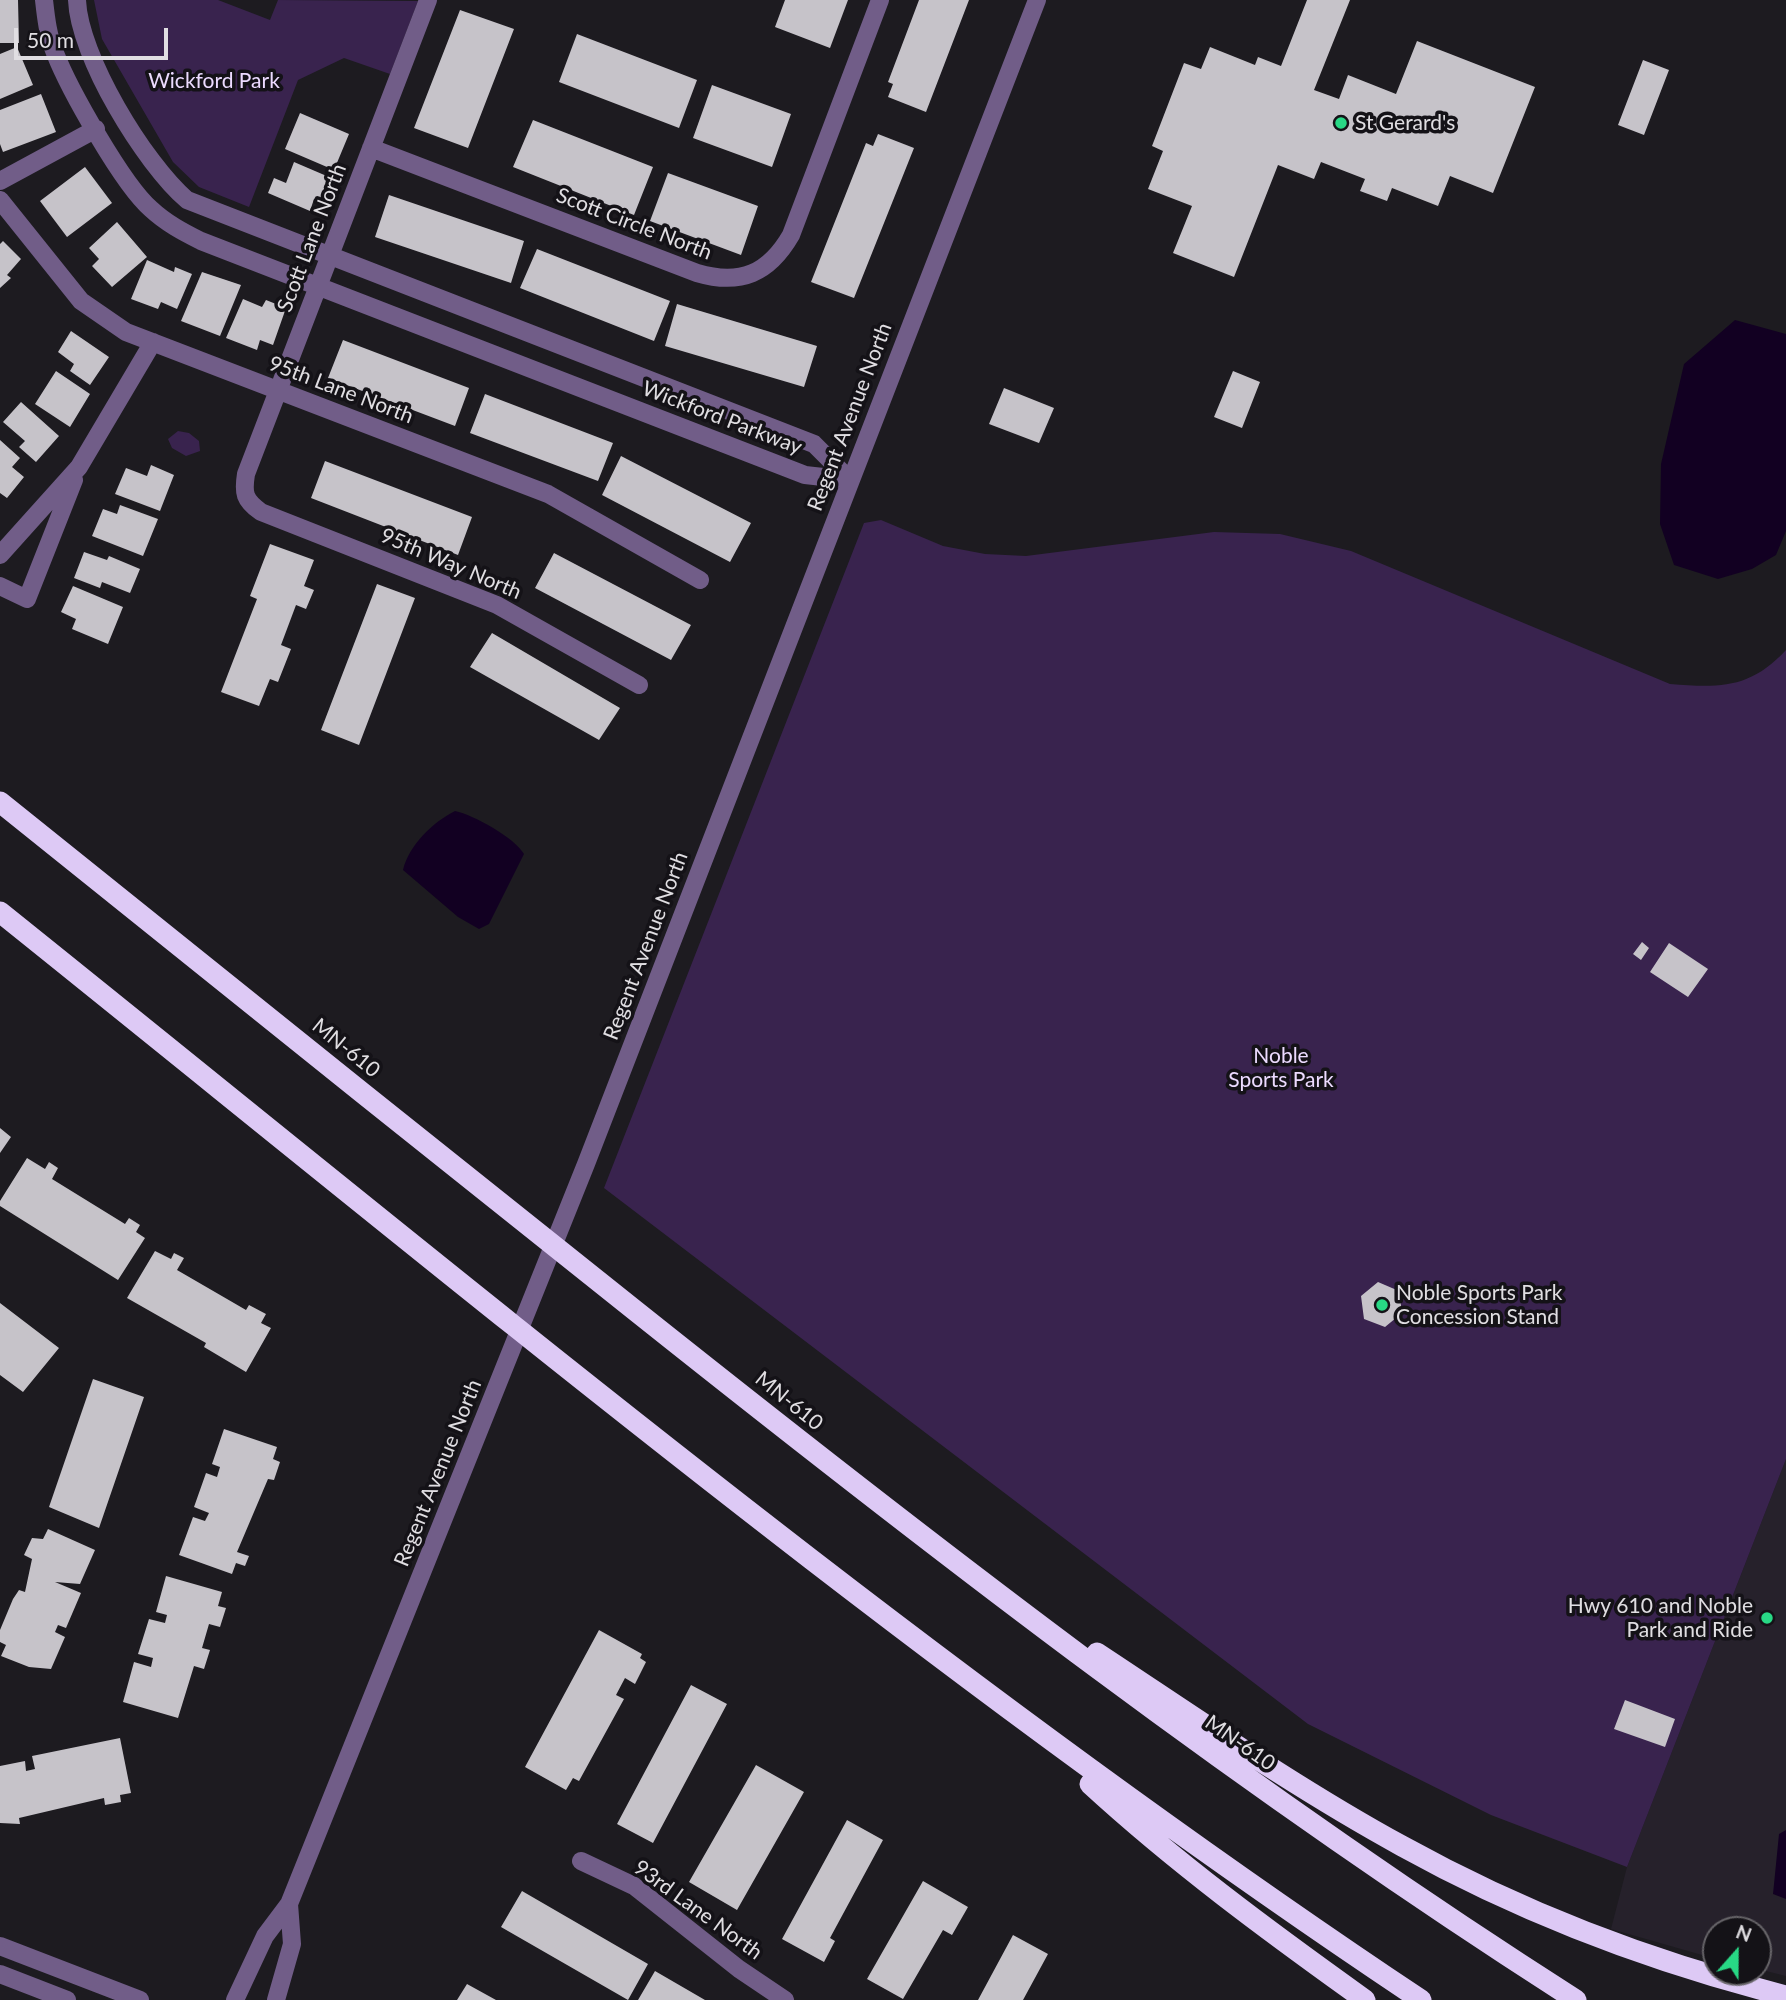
<!DOCTYPE html>
<html>
<head>
<meta charset="utf-8">
<style>
	body { margin:0 }
	#map { position:relative; width:1786px; height:2000px; overflow:hidden; background:#1d1b20; font-family:Lato,sans-serif }
	canvas { display:block }
	.north { position:absolute; left:1702px; top:1916px; width:70px; height:70px; box-sizing:border-box; background:#141217; border:2px solid #666468; border-radius:50%; rotate:21deg; font-size:19px; font-weight:700; line-height:28px; text-align:center; color:#e0dee2 }
	.north::after { content:''; display:block; margin:auto; width:24px; height:32px; background:#28d885; clip-path:polygon(50% 0,100% 100%,50% 72%,0 100%) }
	.scale { position:absolute; left:14px; top:28px; width:154px; height:32px; box-sizing:border-box; border:4px solid #e0dee2; border-top:0; padding-left:9px; font-size:21px; line-height:24px; white-space:nowrap; color:#e0dee2; -webkit-text-stroke:5px #141217; paint-order:stroke }
</style>
</head>
<body>
<div id="map">
<canvas width="1786" height="2000"></canvas>
<div class="north">N</div>
<div class="scale">50 m</div>
</div>
<script>
const ctx = document.querySelector('canvas').getContext('2d');
ctx.lineJoin = 'round';
function fill(path, color) {
  ctx.fillStyle = color;
  ctx.fill(path, 'evenodd');
}
function stroke(path, color, width, dash) {
  ctx.strokeStyle = color;
  ctx.lineWidth = width;
  ctx.lineCap = dash ? 'butt' : 'round';
  ctx.setLineDash(dash || []);
  ctx.stroke(path);
}
function write(font, color, halo, rows, align = 'center') {
  ctx.font = font + ' Lato,sans-serif';
  ctx.lineWidth = 7;
  ctx.setLineDash([]);
  ctx.textBaseline = 'middle';
  ctx.strokeStyle = halo;
  ctx.fillStyle = color;
  for (const [text, x, y, turn = 0] of rows) {
    ctx.save();
    ctx.translate(x, y);
    ctx.rotate((+turn || 0) * Math.PI / 180);
    ctx.textAlign = isNaN(turn) ? turn : align;
    if (halo) ctx.strokeText(text, 0, 0);
    ctx.fillText(text, 0, 0);
    ctx.restore();
  }
}
fill(new Path2D(`
	M1786,1459V1976L1758,1969V1930H1716V1959L1611,1929L1627,1867Z`), '#26212b');
fill(new Path2D(`
	M94,0H218L270,20L278,0L418,1L390,74L344,58L298,80L249,207L199,187L173,162L102,39Z
	M178,431L189,433L199,441L200,451L186,456L172,448L168,439Z
	M881,520L943,546L985,554L1026,556L1214,532L1280,534L1351,551L1670,684C1719,688 1750,689 1786,650V1459L1627,1867L1491,1815L1308,1724L604,1188L864,523Z`), '#39234e');
fill(new Path2D(`
	M1735,320L1786,334V531L1776,555L1752,569L1718,579L1674,565L1660,524L1661,464L1684,364Z
	M455,811C474,815 515,838 524,854L489,924L479,929L458,917L403,870C409,845 433,822 455,811Z
	M1786,1830V1899L1773,1894L1779,1834Z`), '#120022');
fill(new Path2D(`
	M0,0H18L19,43H0Z
	M785,0H848L830,48L775,27Z
	M919,0H969L926,112L888,97L893,84L888,82Z
	M1307,0H1350L1314,90L1339,99L1348,75L1396,94L1417,41L1535,87L1493,193L1450,176L1438,206L1392,188L1387,201L1360,191L1365,179L1321,162L1314,179L1278,165L1234,277L1173,253L1192,206L1148,189L1163,151L1152,146L1184,63L1201,69L1210,47L1255,65L1258,57L1281,66Z
	M460,10L514,29L468,148L414,128Z
	M577,34L697,80L679,128L559,82Z
	M17,47L33,85L0,99V54Z
	M1643,60L1669,70L1644,135L1618,125Z
	M712,85L791,114L772,167L693,138Z
	M41,94L56,132L3,152L0,144V110Z
	M300,113L349,134L334,170L285,149Z
	M533,120L653,167L634,215L513,167Z
	M878,134L914,148L854,298L811,282L866,143L873,146Z
	M294,162L336,180L327,204L314,199L310,211L268,193L274,178L286,183Z
	M85,167L112,203L67,237L40,201Z
	M668,173L758,206L741,255L650,221Z
	M389,195L524,241L511,283L375,237Z
	M117,222L147,257L112,287L92,266L99,259L89,248Z
	M3,241L21,259L7,275L11,278L0,288V244Z
	M537,249L670,301L654,341L520,288Z
	M147,260L174,272L175,267L192,274L177,309L161,302L158,309L131,299Z
	M202,272L241,285L220,336L181,321Z
	M243,299L262,307L266,300L286,308L273,345L260,340L257,350L226,338Z
	M677,304L817,346L804,387L665,346Z
	M71,331L109,357L90,385L70,371L74,364L58,352Z
	M343,340L469,388L455,426L328,378Z
	M56,371L90,394L70,427L35,404Z
	M1233,371L1260,382L1242,428L1214,417Z
	M1004,388L1054,408L1039,443L989,424Z
	M485,394L613,443L598,481L470,433Z
	M21,402L59,436L36,462L19,447L25,441L3,422Z
	M0,440L20,458L12,467L24,477L7,498L0,493Z
	M621,456L751,523L730,562L602,495Z
	M325,461L472,517L458,555L311,498Z
	M151,465L174,475L160,511L115,494L126,468L147,476Z
	M120,505L158,519L143,556L92,536L103,509L117,514Z
	M270,544L314,560L304,586L314,590L306,609L296,605L281,645L291,649L278,682L270,679L259,706L221,692L257,599L250,596Z
	M84,552L107,560L109,556L140,569L130,593L102,582L100,588L74,578Z
	M554,553L691,625L671,660L535,588Z
	M377,584L415,598L359,745L321,730Z
	M73,586L123,607L108,644L72,629L76,619L61,612Z
	M492,633L620,708L599,740L470,667Z
	M1642,942L1649,948L1641,960L1633,954Z
	M1669,943L1708,969L1688,997L1650,972Z
	M0,1128L11,1137L0,1153Z
	M27,1158L45,1169L49,1162L58,1168L52,1179L125,1224L129,1218L140,1225L136,1232L145,1238L118,1280L0,1206V1201Z
	M155,1251L171,1259L174,1253L184,1258L177,1270L246,1310L249,1305L266,1314L261,1323L271,1328L246,1372L204,1347L206,1343L127,1298Z
	M1378,1282L1399,1291L1402,1313L1385,1327L1364,1319L1361,1296Z
	M0,1303L59,1348L23,1392L0,1375Z
	M93,1379L144,1397L99,1528L49,1507Z
	M224,1429L277,1447L273,1459L280,1462L274,1480L268,1479L237,1552L249,1556L245,1566L236,1563L232,1574L179,1555L193,1517L205,1521L209,1513L194,1507L206,1473L217,1477L220,1467L212,1464Z
	M48,1529L95,1550L80,1584L55,1582L81,1593L66,1628L58,1625L55,1632L65,1637L51,1669L29,1667L1,1656L6,1645L0,1642V1630L13,1599L19,1590L25,1592L32,1559L24,1555L32,1538L43,1539Z
	M166,1576L222,1592L218,1606L226,1608L220,1627L209,1624L202,1648L210,1650L204,1669L194,1666L178,1718L123,1702L134,1662L151,1667L153,1658L138,1654L149,1619L165,1623L167,1615L156,1612Z
	M599,1630L642,1654L640,1658L646,1662L635,1684L625,1678L616,1695L624,1699L579,1781L573,1778L566,1790L525,1767Z
	M691,1685L727,1704L653,1843L617,1824Z
	M1625,1700L1675,1719L1665,1747L1614,1729Z
	M120,1738L131,1793L120,1795L121,1802L105,1805L104,1798L19,1818L20,1824L0,1823V1766L25,1761L26,1771L35,1769L32,1756Z
	M756,1765L804,1792L737,1910L689,1882Z
	M847,1820L883,1840L830,1938L835,1941L824,1962L782,1939Z
	M923,1881L968,1907L952,1935L943,1930L903,1999L867,1979Z
	M522,1891L648,1964L628,2000L501,1927Z
	M1013,1935L1048,1954L1023,2000H978Z
	M655,1971L705,2000H638Z
	M467,1984L496,2000H457Z`), '#c6c3c9');
stroke(new Path2D(`
	M44,0C46,18 48,36 55,53C69,89 123,185 151,209C166,223 183,232 201,241L805,475L850,480
	M77,0C79,56 144,163 187,200L814,444L850,480
	M428,0L246,474C243,493 244,500 261,512L497,605L639,685
	M371,148L697,273C741,286 769,273 791,235L880,0
	M0,181L96,129
	M0,200L81,301L126,332L548,494L700,580
	M0,555L79,467L153,342
	M0,586L27,599L74,480
	M581,1861L634,1886L739,1969L785,2000
	M0,1946L140,2000
	M0,1974L67,2000
	M235,2000L265,1936L289,1904L586,1164L1037,0
	M276,2000L292,1944L289,1904`), '#715d88', 18);
stroke(new Path2D(`
	M0,802C212,972 424,1143 637,1312C941,1554 1248,1791 1576,2000
	M0,912C465,1285 924,1669 1421,2000
	M1097,1653C1197,1719 1296,1788 1402,1846C1523,1913 1652,1962 1786,1996
	M1090,1784C1176,1863 1270,1932 1365,2000`), '#ddc9f5', 21);
for (const [x, y, r, color] of [
	[1341,123,7,"#28d885"],
	[1382,1305,7,"#28d885"],
	[1767,1618,7,"#28d885"]
]) {
  const dot = new Path2D();
  dot.arc(x, y, r, 0, 2 * Math.PI);
  ctx.fillStyle = color;
  ctx.fill(dot);
  stroke(dot, '#141217', 2.5);
}
write('21px', '#ecdbff', '#141217', [
	["Wickford Park",214,81],
	["Noble",1281,1056],
	["Sports Park",1281,1080]
]);
write('21px', '#e0dee2', '#141217', [
	["St Gerard's",1355,123],
	["Noble Sports Park",1396,1293],
	["Concession Stand",1396,1317],
	["Hwy 610 and Noble",1753,1606,"right"],
	["Park and Ride",1753,1630,"right"]
], 'left');
write('21px', '#e0dee2', '#141217', [
	["Scott Circle North",634,224,21],
	["Scott Lane North",312,238,-69],
	["95th Lane North",341,390,21],
	["Regent Avenue North",850,417,-69],
	["Wickford Parkway",722,418,21],
	["95th Way North",451,564,23],
	["Regent Avenue North",646,946,-69],
	["MN-610",346,1048,39],
	["MN-610",789,1401,39],
	["Regent Avenue North",438,1473,-68],
	["MN-610",1240,1743,35],
	["93rd Lane North",698,1910,36]
]);
</script>
</body>
</html>
